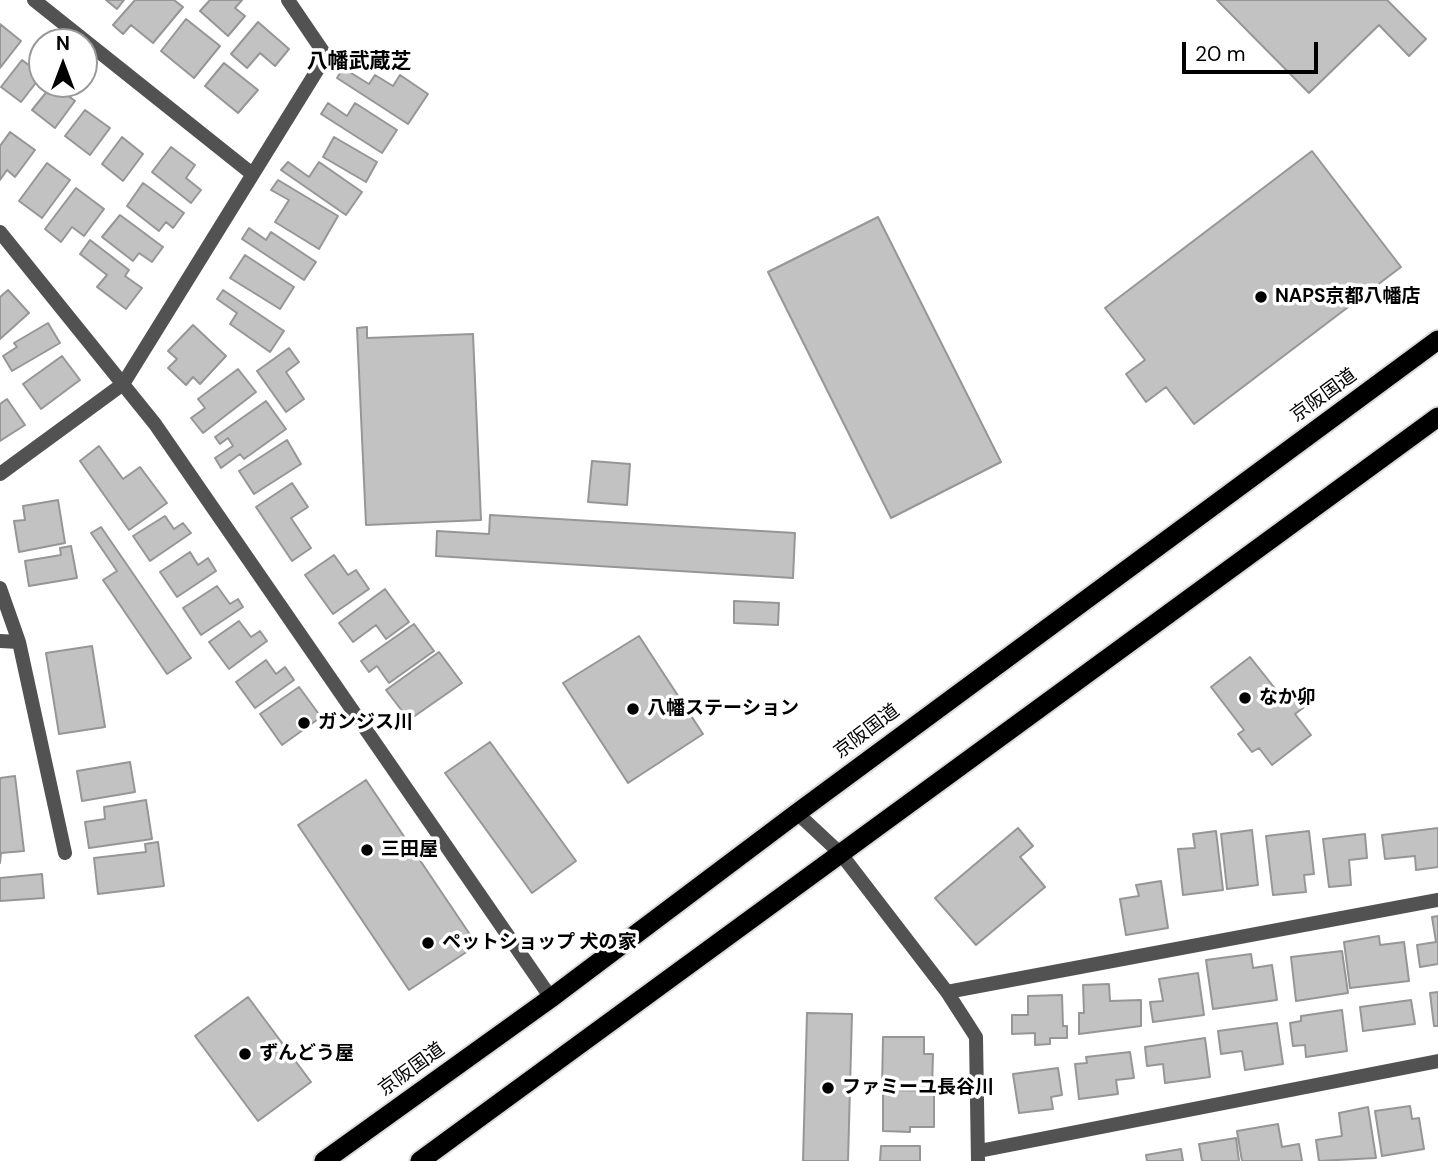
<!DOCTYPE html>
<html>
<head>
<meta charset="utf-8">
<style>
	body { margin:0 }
	#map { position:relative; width:1438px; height:1161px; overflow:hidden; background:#fff; font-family:"DM Sans",sans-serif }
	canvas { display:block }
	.north { position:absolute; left:28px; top:28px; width:70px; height:70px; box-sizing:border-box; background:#fff; border:2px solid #999; border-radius:50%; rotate:0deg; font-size:19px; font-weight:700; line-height:28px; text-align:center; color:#000 }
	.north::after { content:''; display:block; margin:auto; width:24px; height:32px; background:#000; clip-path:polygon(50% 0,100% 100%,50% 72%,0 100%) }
	.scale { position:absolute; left:1182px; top:42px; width:136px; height:32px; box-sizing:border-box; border:4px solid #000; border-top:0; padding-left:9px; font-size:21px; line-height:24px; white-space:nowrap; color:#000; -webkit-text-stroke:5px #fff; paint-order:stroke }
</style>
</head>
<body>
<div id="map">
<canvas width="1438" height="1161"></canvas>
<div class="north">N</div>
<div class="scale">20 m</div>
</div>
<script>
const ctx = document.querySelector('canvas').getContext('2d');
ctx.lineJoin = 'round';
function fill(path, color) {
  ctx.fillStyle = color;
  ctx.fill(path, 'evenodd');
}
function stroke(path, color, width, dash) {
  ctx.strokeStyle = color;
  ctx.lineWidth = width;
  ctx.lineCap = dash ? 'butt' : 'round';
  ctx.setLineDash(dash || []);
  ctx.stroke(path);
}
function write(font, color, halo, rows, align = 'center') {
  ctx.font = font + ' "DM Sans","Noto Sans JP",sans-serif';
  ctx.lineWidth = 7;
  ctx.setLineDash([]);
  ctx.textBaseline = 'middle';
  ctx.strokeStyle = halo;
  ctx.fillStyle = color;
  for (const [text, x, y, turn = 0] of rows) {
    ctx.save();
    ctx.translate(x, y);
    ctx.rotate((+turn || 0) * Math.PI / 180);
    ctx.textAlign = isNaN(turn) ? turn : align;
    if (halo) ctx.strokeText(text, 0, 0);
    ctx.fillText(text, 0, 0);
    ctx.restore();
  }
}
const building = new Path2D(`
	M106,0H124L117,9Z
	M135,0H174L183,7L153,43L131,25L123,34L113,25Z
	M210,0H242L235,8L245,16L228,36L200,11Z
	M1217,0H1387L1426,39L1409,56L1379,25L1309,93Z
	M186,19L220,46L194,78L161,51Z
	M258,22L289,49L275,66L260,53L247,68L231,54Z
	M0,24L21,41L0,68Z
	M22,60L42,75L21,102L1,87Z
	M224,63L258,90L238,113L205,86Z
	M343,68L369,84L375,75L393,86L400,75L428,94L408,124L337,78Z
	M53,84L75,101L55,128L32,110Z
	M328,103L347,116L355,103L397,130L382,153L321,114Z
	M85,110L110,128L90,155L65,136Z
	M10,132L35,150L15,177L7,170L0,180V146Z
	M122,137L143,154L123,181L102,164Z
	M334,137L377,162L366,182L323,157Z
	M171,147L195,165L186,178L201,190L191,203L152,172Z
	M1312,151L1401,267L1194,424L1166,387L1146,402L1126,374L1145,360L1105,308Z
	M288,162L309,177L319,162L362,192L346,215L281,170Z
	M47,163L70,180L42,218L19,201Z
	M278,180L338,216L319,249L275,222L289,200L271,190Z
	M143,183L184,213L173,228L166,222L159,231L127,206Z
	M76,188L104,209L84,236L72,227L61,242L45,229Z
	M120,215L163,247L152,262L139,253L133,261L102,237Z
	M878,217L1001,462L891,518L768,272Z
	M249,228L266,240L271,232L316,262L304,280L242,239Z
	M90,240L129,270L125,276L142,288L126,309L97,287L107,275L80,254Z
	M245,255L294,287L280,309L230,278Z
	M8,290L29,313L0,339V297Z
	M223,290L284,331L270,352L230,324L237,313L217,299Z
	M48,323L60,343L12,371L3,356L17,347L14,343Z
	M193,325L226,356L200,384L193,377L186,385L168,368L177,359L168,351Z
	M367,327V338L473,334L481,520L366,525L357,328Z
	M289,348L299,362L286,372L304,399L286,412L257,371Z
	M62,356L80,380L41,409L23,384Z
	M238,369L256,392L203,433L191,418L205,408L198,399Z
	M7,399L25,425L0,441V404Z
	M266,401L286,429L244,459L240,454L221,468L215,458L233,446L228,438L220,444L215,437Z
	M287,440L301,464L254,494L239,471Z
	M99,446L123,479L140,467L167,503L129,530L80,461Z
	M592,461L630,464L627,505L588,502Z
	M292,483L308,507L291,518L311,548L292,561L256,507Z
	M58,500L65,543L19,552L14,521L25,520L23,506Z
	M490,515L795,533L793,578L436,556L437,531L489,534Z
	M165,516L174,529L183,523L191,533L150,561L133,536Z
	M101,527L191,658L167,674L103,580L117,571L91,533Z
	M71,546L77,578L29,586L25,561L61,555L60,548Z
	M190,552L198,565L208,558L216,571L177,597L160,572Z
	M334,555L348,575L356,570L369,589L333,614L305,575Z
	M217,586L230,604L238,599L243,607L201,635L183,608Z
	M385,589L409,622L386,639L376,625L353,642L339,623Z
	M734,601L779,603L778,625L734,623Z
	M239,621L251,637L260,631L267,641L229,669L209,642Z
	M414,624L434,651L389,683L377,666L369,672L361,661Z
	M639,636L703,734L628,783L563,683Z
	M92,646L105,727L59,734L46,653Z
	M439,652L462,683L409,720L386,690Z
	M1250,657L1284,700L1296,691L1307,705L1295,714L1311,735L1272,765L1259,748L1252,752L1238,734L1244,730L1211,687Z
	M266,660L276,674L285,667L294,680L255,708L236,682Z
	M299,687L321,717L282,745L260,714Z
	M490,742L576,861L532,893L445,773Z
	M130,762L135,792L82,801L77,771Z
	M15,776L24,851L1,853L0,863V778Z
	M366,780L477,945L409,990L298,825Z
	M146,800L152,839L89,848L85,822L105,819L104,807Z
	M1018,828L1033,846L1020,857L1045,887L976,945L935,898Z
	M1438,828V867L1416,870L1415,856L1385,859L1382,835Z
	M1252,830L1258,885L1227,889L1221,834Z
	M1216,831L1223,890L1183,895L1178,849L1195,848L1193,834Z
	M1309,831L1314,874L1304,875L1306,892L1273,895L1266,836Z
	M1365,834L1367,858L1349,860L1351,885L1329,887L1323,839Z
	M158,842L164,886L98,894L94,858L146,852L145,844Z
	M42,874L44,898L0,901V878Z
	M1161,881L1168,928L1126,935L1120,899L1139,896L1136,885Z
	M1438,916V964L1420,967L1417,945L1436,942L1432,917Z
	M1379,936L1380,945L1404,942L1409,981L1350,988L1344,942Z
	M1342,951L1348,993L1296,1001L1291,957Z
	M1251,954L1253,968L1272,965L1277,1000L1213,1009L1206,960Z
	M1198,973L1204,1015L1153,1022L1150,1002L1163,1001L1159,979Z
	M1109,984L1110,1001L1141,1000V1026L1079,1034V1013H1084L1083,985Z
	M1438,992V1026H1434L1430,993Z
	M1062,995L1063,1026H1067V1038H1050V1044L1035,1045V1033L1012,1034V1015H1028V996Z
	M248,997L311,1082L258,1121L195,1036Z
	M1411,1000L1415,1024L1363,1031L1360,1007Z
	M1342,1010L1347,1051L1306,1057L1305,1045L1293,1046L1290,1023L1301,1021V1016Z
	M807,1013L852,1014L848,1161H803Z
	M1277,1023L1283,1064L1245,1070L1242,1051L1221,1054L1218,1031Z
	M883,1037H924V1054H933L932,1088H882Z
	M1205,1038L1210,1077L1165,1083L1163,1064L1147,1066L1145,1047Z
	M1130,1052L1134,1078L1116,1080L1118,1094L1079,1099L1075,1064L1087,1063L1086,1057Z
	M1058,1068L1062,1095L1051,1097L1053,1109L1019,1113L1013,1074Z
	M883,1090L934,1091V1127H910V1132L883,1131Z
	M1410,1106L1412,1119L1419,1118L1424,1149L1382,1156L1375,1111Z
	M1368,1107L1376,1158L1319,1161L1316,1140L1342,1136L1339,1113Z
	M1278,1124L1282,1147L1299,1144L1302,1161H1242L1237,1131Z
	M1236,1138L1239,1161H1202L1199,1144Z
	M881,1146H920V1161H880Z
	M1181,1149L1183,1161H1147L1146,1155Z`);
fill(building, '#c2c2c2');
stroke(building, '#969696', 2);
const trunk = new Path2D(`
	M324,1161L551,998L797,813L1438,340
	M420,1161L1438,417`);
stroke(trunk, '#dbdbdb', 23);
stroke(new Path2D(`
	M34,0L251,173
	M0,232L155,424L551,998
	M0,474L123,384L326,56L288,0
	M0,588L19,642L65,853
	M0,641L19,642
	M797,813L841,854L947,992L976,1037L978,1161
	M947,992L1438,900
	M979,1151L1438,1061`), '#525252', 14);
stroke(trunk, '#000', 19);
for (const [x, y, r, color] of [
	[1261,297,7,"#000"],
	[1245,698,7,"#000"],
	[633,709,7,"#000"],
	[304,723,7,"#000"],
	[367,850,7,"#000"],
	[428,943,7,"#000"],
	[245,1054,7,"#000"],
	[828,1088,7,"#000"]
]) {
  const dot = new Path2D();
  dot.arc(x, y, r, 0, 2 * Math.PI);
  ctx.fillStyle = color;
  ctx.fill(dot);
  stroke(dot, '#fff', 2.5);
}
write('bold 19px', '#000', '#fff', [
	["NAPS京都八幡店",1275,297],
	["なか卯",1259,698],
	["八幡ステーション",647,709],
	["ガンジス川",318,723],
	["三田屋",381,850],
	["ペットショップ 犬の家",442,943],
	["ずんどう屋",259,1054],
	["ファミーユ長谷川",842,1088]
], 'left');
write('19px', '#000', '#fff', [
	["京阪国道",1324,396,-36],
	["京阪国道",867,732,-37],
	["京阪国道",412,1070,-36]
]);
write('bold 21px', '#000', '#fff', [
	["八幡武蔵芝",359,62]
]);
</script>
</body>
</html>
